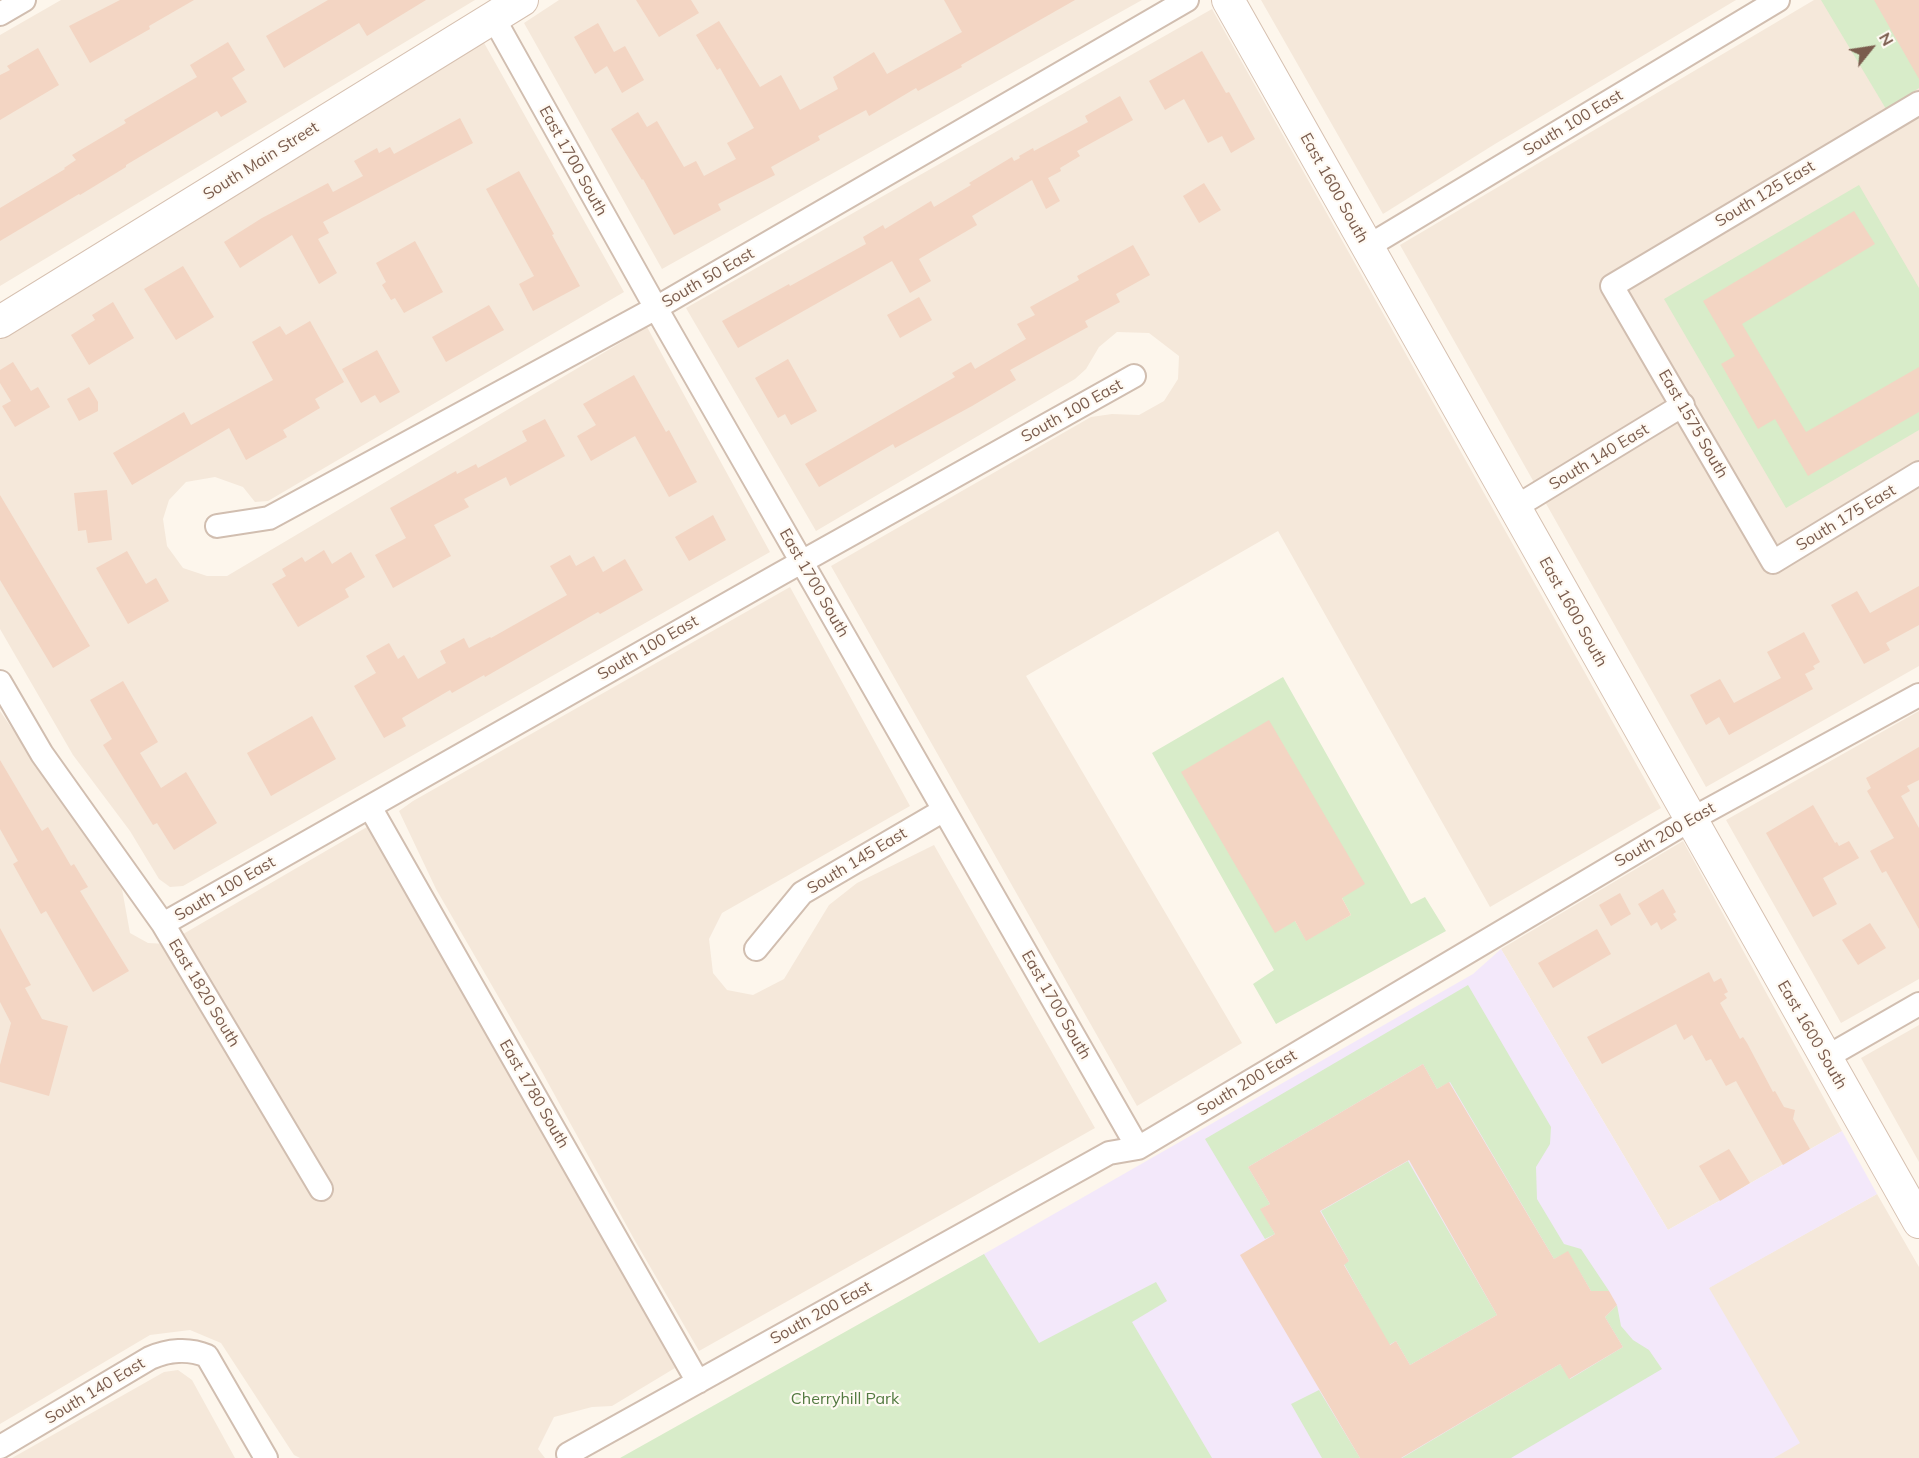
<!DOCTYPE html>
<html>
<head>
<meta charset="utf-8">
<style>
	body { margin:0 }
	#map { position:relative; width:1919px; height:1458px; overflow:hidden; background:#fdf6ec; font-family:Mulish,sans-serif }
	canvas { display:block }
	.north { position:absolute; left:1841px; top:18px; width:60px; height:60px; -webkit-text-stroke:4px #fffaf3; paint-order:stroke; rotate:60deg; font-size:16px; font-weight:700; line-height:24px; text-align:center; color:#7a5c4d }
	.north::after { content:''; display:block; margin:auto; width:21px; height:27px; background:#7a5c4d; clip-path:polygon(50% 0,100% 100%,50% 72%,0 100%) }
</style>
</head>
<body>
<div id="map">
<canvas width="1919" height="1458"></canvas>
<div class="north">N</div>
</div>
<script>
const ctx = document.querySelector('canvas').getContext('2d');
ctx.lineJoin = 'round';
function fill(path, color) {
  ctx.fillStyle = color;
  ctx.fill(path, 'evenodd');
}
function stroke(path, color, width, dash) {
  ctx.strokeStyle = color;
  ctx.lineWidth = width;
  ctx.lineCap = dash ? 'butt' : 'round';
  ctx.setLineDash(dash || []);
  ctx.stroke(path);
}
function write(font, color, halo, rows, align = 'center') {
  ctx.font = font + ' Mulish,sans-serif';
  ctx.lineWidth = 4.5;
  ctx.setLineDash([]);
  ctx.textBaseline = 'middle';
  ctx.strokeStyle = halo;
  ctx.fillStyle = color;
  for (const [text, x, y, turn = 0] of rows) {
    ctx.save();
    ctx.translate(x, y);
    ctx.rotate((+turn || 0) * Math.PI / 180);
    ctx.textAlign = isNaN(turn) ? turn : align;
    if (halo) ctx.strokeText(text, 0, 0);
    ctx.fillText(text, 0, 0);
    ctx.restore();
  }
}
fill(new Path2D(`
	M61,0H475L0,286V35Z
	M559,0H1142L662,269L524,23Z
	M1261,0H1736L1495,144L1383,214Z
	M1814,0H1919V666L1706,787L1400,245Z
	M1212,9L1661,808L1490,907L1278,531L1026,676L1242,1043L1137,1106L831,566L1091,417L1112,414L1139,415L1164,401L1178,379L1179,356L1149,333L1117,332L1099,347L1086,369L1075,379L816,531L686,308Z
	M483,41L624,292L268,501L255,502L243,487L215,477L186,482L169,500L163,519L167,546L183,568L207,576H227L647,327L770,552L183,886L170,887L159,879L130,831L73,755L0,629V339Z
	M790,587L910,806L722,913L709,939L713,973L727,990L753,995L784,979L829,905L857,883L934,845L1095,1128L699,1351L634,1239L542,1072L436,889L399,811L413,801Z
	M0,711L122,889L130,933L148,943L166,944L367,827L455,976L675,1368L612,1406L592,1407L554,1417L538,1449L545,1458H300L294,1455L221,1343L190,1330L150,1335L0,1424Z
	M1919,711V979L1841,1023L1726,820Z
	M1683,841L1842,1131L1668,1230L1501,949Z
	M1919,1025V1162L1861,1058Z
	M1877,1194L1919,1267V1458H1774L1708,1288Z
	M178,1370L192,1380L235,1458H12L164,1372Z`), '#f5e8da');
fill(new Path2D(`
	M1501,949L1668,1230L1842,1131L1877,1194L1709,1288L1800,1443L1774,1458H946L867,1321L1473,974Z`), '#f3e8fa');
fill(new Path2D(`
	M1821,0H1919V88L1886,109Z
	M1859,185L1919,288V430L1786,508L1664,299Z
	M1283,677L1411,904L1425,897L1446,931L1276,1024L1253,984L1274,970L1152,753ZM1342,898L1351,915L1306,940L1295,921Z
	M1468,985L1551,1127L1550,1144L1536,1167L1537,1199L1564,1244L1581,1249L1609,1291H1591L1568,1252L1554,1259L1450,1082L1437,1089L1423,1064L1248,1167L1270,1204L1261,1209L1275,1234L1265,1239L1205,1139Z
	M1408,1161L1497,1315L1410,1365L1396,1341L1389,1345L1344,1264L1349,1261L1321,1211Z
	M984,1254L1039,1343L1156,1282L1167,1301L1132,1322L1212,1458H620Z
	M1617,1305L1621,1326L1633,1340L1649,1350L1662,1369L1511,1458H1402L1560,1364L1570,1379L1623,1347L1605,1317Z
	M1319,1390L1360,1458H1322L1291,1404Z`), '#d8ecc9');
fill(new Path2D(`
	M120,0H194L149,26L150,29L90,63L69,26Z
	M328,0H426L367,36L359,23L284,68L266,36Z
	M636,0H691L699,13L659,37Z
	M944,0H1075L961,65L962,67L918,91L916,88L869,116L866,110L818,136L820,140L771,167L775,175L718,204L721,210L674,235L643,179L642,180L611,129L638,112L647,127L657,121L684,167L696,161L704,176L736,159L727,143L754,128L720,68L717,70L696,35L719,21L760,87L781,75L800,110L838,89L833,77L874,52L887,74L962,32Z
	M1874,0H1919V79Z
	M598,23L614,52L625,46L644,80L622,93L607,66L595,74L574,37Z
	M228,42L245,70L232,78L247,102L221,117L217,111L126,165V167L80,195L79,194L0,241V208L65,169L64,168L76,160L72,155L126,123L124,120L197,77L190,65Z
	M38,48L59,85L0,120V75L10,70L7,66Z
	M1202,51L1226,93L1229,92L1255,139L1231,153L1222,136L1208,143L1184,99L1165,110L1149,81Z
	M1120,96L1133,120L1077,151L1080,156L1060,168L1061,171L1048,178L1060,201L1046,209L1032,180L972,216L977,225L919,259L931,281L910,293L892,261L738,348L722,321L789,284L790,286L866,244L863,237L883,225L885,229L931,201L934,207L971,185L969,183L1012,157L1014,161L1020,158L1019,156L1033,148L1034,151L1088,122L1085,116Z
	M460,118L473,143L323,222L329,233L318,239L337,273L319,284L292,235L240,268L224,242L262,218L328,183L333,192L363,176L354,161L377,148L379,153L390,147L394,154Z
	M519,171L554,234L552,235L580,286L533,311L519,284L534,276L486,189Z
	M1204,183L1221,210L1199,223L1183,196Z
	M1854,211L1875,244L1742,324L1806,432L1919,367V412L1808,476L1775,419L1758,429L1721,364L1735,356L1703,301Z
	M415,241L443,292L404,313L395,298L391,300L382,285L386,282L376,263Z
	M1133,245L1150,275L1116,294L1120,302L1085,321L1088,327L1010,370L1016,380L972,406L895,448L893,444L819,487L805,464L955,377L952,373L971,362L975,369L1026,339L1017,324L1035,315L1030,307L1079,280L1077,276Z
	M183,266L214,317L176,340L144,289Z
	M919,297L932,320L900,338L887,315Z
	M113,302L134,338L89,365L71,335L95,320L92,315Z
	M489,305L504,330L446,362L432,337Z
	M310,321L344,382L315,399L320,408L283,430L287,437L246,460L229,428L132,485L113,453L184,412L191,425L273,380L252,342L280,326L286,335Z
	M377,350L400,392L380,403L375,395L361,403L342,369Z
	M788,359L817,411L791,425L785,414L778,418L755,378Z
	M13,362L31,391L38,387L50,407L15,427L2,406L11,401L0,383V370Z
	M634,375L666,432L669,430L697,482L669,497L635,436L591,461L577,436L596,425L583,404Z
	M89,387L98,402V411L79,421L67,399Z
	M545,419L565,456L510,486L506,477L464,499L469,507L434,525L451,556L393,588L375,555L406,538L390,508L456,471L457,474L476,464L478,468L527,441L522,431Z
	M107,490L112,540L88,543L86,530L78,531L74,493Z
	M0,495L90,646L53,668L0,580Z
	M713,515L726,540L689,561L675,537Z
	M324,550L332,564L351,552L365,577L345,589L349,597L298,627L272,584L286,576L282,569L302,557L305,562Z
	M127,551L146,584L156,578L169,601L128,624L96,568Z
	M570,555L576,566L594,556L603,572L625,559L643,590L600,614L598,612L485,677L484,675L452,693L450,690L402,718L406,726L384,738L354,686L376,673L366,656L389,643L398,659L404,655L418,679L446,663L440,651L464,638L469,648L490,637L491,638L567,595L550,566Z
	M1919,586V625L1886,643L1890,650L1864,664L1831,605L1857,591L1870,613Z
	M1804,632L1820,662L1813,666L1815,669L1805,674L1813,689L1729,735L1719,717L1706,725L1690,695L1720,679L1734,703L1781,678L1767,652Z
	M123,681L158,742L140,753L161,788L186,772L217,823L174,850L157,823L153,825L103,745L112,739L90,700Z
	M312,716L336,759L271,796L247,753Z
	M1269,720L1365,884L1342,898L1351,915L1306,941L1295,921L1275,933L1181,772Z
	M1919,747V780L1907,786L1910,791L1901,796L1919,828V929L1886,871L1882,873L1870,851L1894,838L1867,791L1871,788L1866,778Z
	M0,760L42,831L48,827L71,866L74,864L88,887L80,891L129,971L93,992L46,911L41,914L13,864L18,861L0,829Z
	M1813,805L1835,843L1837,842L1839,846L1849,841L1859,858L1823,878L1837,904L1813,917L1766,833Z
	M1663,889L1676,912L1673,914L1677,920L1661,930L1657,922L1651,926L1638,904Z
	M1620,893L1631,914L1611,926L1599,905Z
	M1870,923L1886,948L1858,965L1842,940Z
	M0,928L31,985L25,988L42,1019L68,1026L49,1096L0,1082V1065L11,1023L0,1002Z
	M1597,929L1611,954L1553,988L1538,963Z
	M1709,972L1714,982L1721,978L1728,992L1724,994L1727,998L1720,1003L1740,1039L1743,1037L1747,1043L1773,1092L1775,1091L1784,1107L1795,1110L1793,1119L1810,1149L1783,1165L1736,1081L1726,1086L1711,1059L1706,1061L1692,1035L1684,1040L1676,1024L1602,1064L1587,1037Z
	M1423,1064L1437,1089L1449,1082L1554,1259L1568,1251L1591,1291H1609L1617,1305L1605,1317L1623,1347L1569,1379L1560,1364L1401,1458H1360L1240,1255L1275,1234L1260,1209L1270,1204L1248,1167ZM1409,1160L1497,1315L1410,1365L1396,1341L1390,1345L1344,1265L1349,1261L1320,1211Z
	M1729,1149L1750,1183L1720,1201L1699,1166Z`), '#f3d5c3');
const street = new Path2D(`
	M0,14L24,0
	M493,17L656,308L1138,1148
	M1919,103L1612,286L1773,562L1919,473
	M1367,247L1778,0
	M1514,508L1683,405
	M217,526L269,518L656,308L1187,0
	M0,682L42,754L163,924L321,1189
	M370,807L698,1382
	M163,924L780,574L1134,376
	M756,949L802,893L944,810
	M1825,1058L1919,1004
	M0,1447L150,1358C168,1350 189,1348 207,1356L266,1458
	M570,1458L568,1454L1109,1153L1138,1148L1690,820L1919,695`);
const secondary = new Path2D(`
	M1228,0L1919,1222
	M0,322L522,0`);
stroke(street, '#d1beb0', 26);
stroke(secondary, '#d6c0b0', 34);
stroke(street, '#fff', 22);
stroke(secondary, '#fff', 32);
write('16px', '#7a5c4d', '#fffaf3', [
	["South 100 East",1573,123,-31],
	["South Main Street",261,161,-32],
	["East 1700 South",573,161,61],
	["East 1600 South",1334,188,61],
	["South 125 East",1765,194,-31],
	["South 50 East",708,278,-30],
	["South 100 East",1072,411,-29],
	["East 1575 South",1693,424,60],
	["South 140 East",1599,457,-31],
	["South 175 East",1846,518,-31],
	["East 1700 South",814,583,60],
	["East 1600 South",1573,612,61],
	["South 100 East",648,648,-30],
	["South 200 East",1665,835,-30],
	["South 145 East",857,861,-31],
	["South 100 East",225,889,-30],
	["East 1820 South",204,993,59],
	["East 1700 South",1056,1005,60],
	["East 1600 South",1812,1035,60],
	["South 200 East",1247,1083,-31],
	["East 1780 South",534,1094,60],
	["South 200 East",821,1313,-29],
	["South 140 East",95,1391,-31]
]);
write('16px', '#537a41', '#fffaf3', [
	["Cherryhill Park",845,1399]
]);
</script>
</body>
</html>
